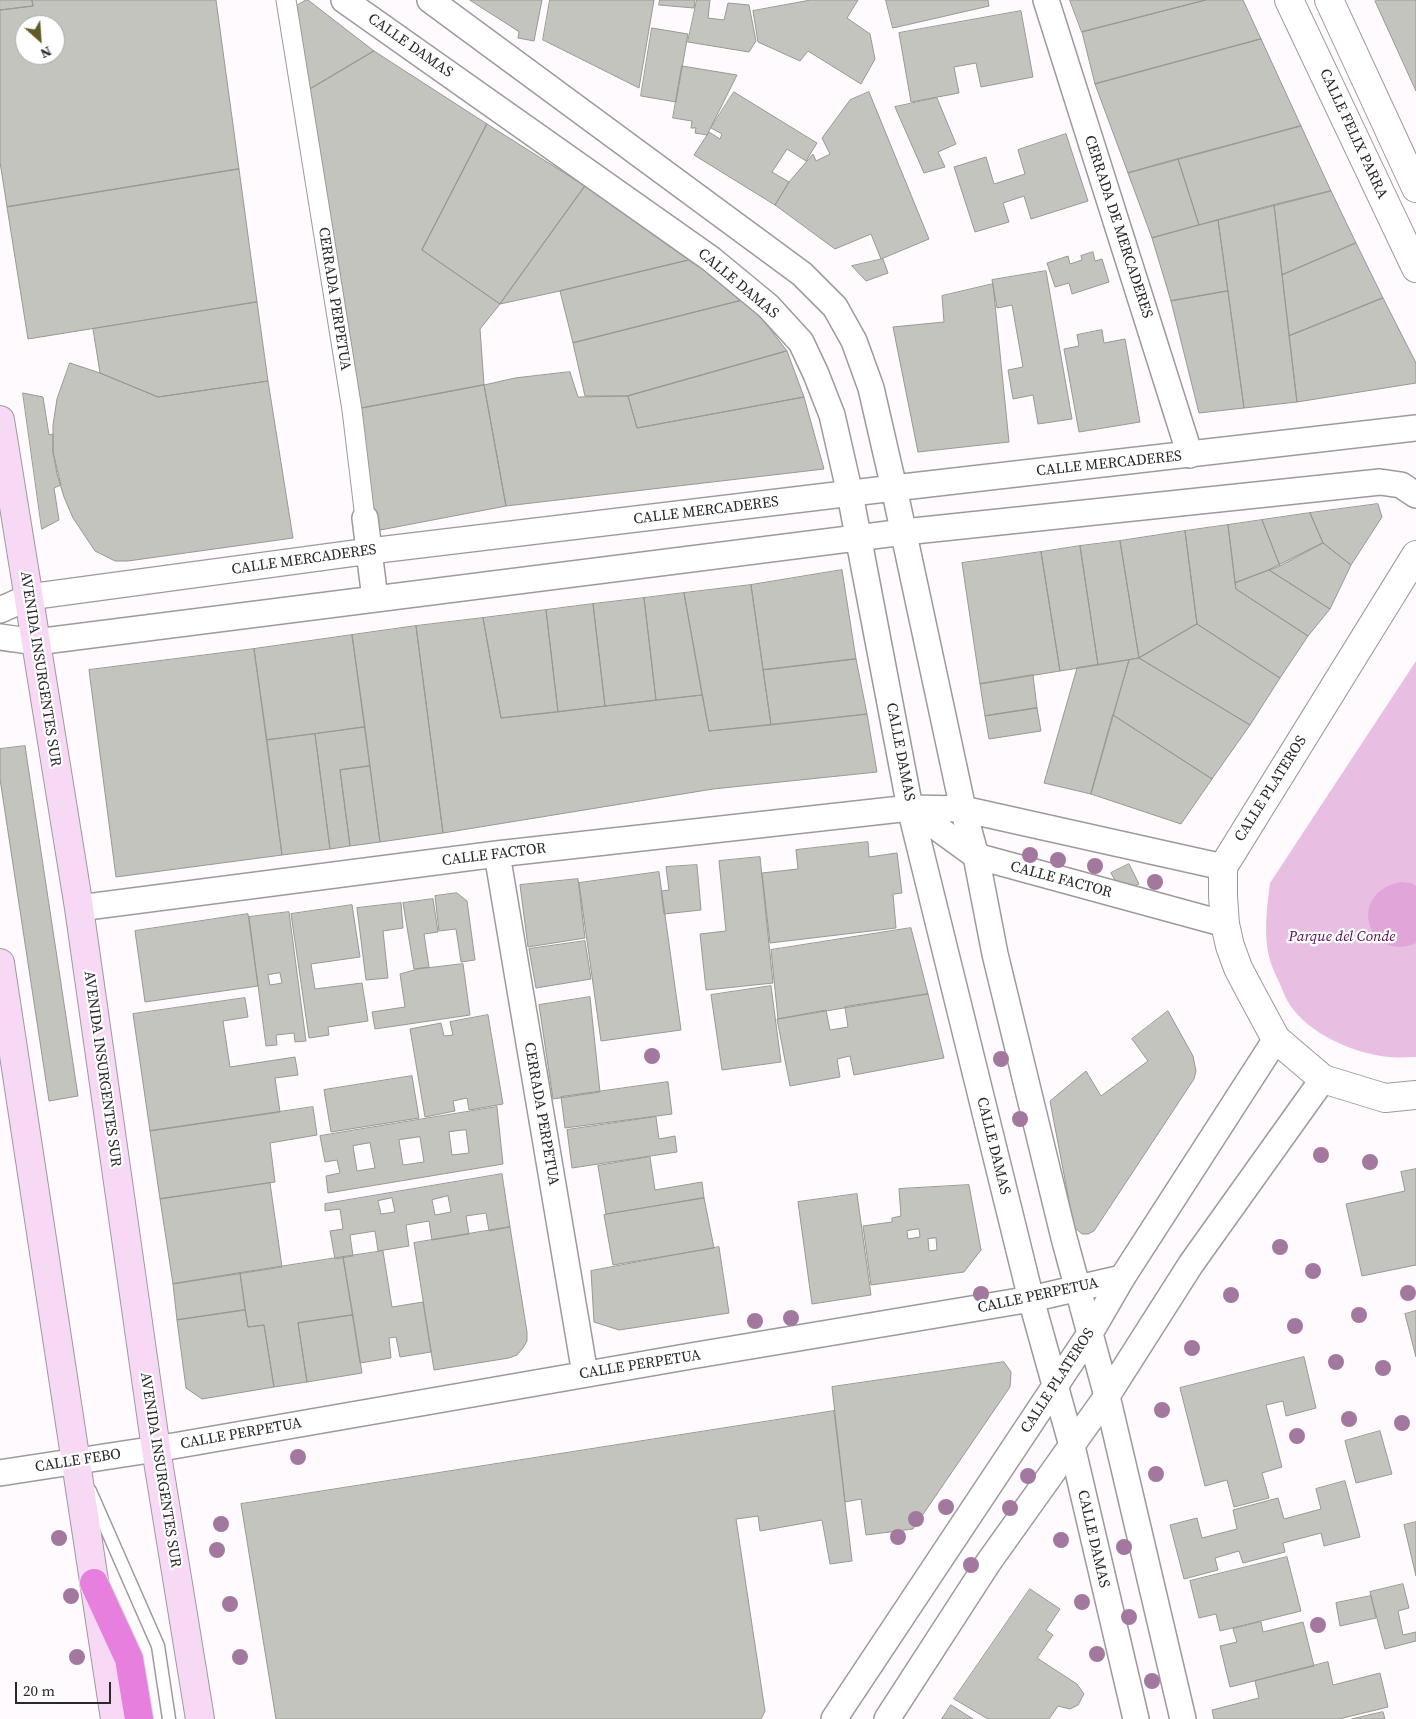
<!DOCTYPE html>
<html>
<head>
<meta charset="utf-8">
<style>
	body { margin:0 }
	#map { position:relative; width:1416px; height:1719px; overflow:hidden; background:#fffafe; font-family:"Source Serif 4",serif }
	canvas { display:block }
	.north { position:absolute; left:15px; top:15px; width:50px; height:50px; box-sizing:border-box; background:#fff; border:1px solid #aaa9aa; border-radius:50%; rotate:154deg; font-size:14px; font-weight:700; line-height:20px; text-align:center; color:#2a282a }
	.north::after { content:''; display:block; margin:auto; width:18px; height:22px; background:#605b27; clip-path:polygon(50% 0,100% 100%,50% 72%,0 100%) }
	.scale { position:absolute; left:15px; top:1682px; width:96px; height:22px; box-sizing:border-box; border:2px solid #2a282a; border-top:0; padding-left:6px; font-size:15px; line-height:18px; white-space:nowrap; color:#2a282a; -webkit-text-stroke:4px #fff; paint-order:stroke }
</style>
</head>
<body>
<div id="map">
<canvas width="1416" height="1719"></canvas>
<div class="north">N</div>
<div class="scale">20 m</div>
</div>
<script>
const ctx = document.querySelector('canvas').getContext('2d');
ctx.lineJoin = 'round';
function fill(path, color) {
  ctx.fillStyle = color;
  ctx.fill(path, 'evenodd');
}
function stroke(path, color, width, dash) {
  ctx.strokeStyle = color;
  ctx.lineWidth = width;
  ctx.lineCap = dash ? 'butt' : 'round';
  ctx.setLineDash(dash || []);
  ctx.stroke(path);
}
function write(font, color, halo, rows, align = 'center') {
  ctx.font = font + ' "Source Serif 4",serif';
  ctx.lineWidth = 4.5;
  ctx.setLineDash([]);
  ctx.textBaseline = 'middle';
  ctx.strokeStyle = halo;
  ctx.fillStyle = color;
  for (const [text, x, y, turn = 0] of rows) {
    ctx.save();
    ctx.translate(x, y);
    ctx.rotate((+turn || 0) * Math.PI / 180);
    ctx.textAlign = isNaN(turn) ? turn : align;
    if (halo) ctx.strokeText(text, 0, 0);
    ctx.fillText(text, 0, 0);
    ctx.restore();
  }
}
fill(new Path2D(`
	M1416,661V1057C1407,1057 1398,1058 1389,1057C1355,1054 1309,1034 1290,1005C1286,999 1283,991 1280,984C1275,974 1270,963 1268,952C1264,929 1267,906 1270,883Z`), '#e8bfe3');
fill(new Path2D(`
	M1401,882L1411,883L1416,886V943C1369,964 1344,893 1401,882Z`), '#e1a5da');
const building = new Path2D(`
	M0,0H32L33,6L0,10Z
	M32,0H216L239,169L7,207L0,162V10L33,6ZM25,25H55V55H25Z
	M306,0H308L374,51L305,92L293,8Z
	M470,0H542L534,41L518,38L519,32Z
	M550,0H654L639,88L543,40Z
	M660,0H695L694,8L659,5Z
	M697,0H710L708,18L724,20L728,3L749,5L756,41L749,52L688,42Z
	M811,0H858L847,18L870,34L875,59L861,84L808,51L800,61L758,42L753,11Z
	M886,0H988L989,6L893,28Z
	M1070,0H1206L1082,32Z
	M1206,0H1243L1261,39L1095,84L1082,32Z
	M1376,0H1416V91L1375,1Z
	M1021,11L1033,77L981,87L976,63L954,67L959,93L911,102L899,33Z
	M652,28L688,34L676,102L641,96Z
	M1261,39L1301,126L1128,173L1095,84Z
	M374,51L487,124L422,250L500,304L480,329L484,385L352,410L305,92Z
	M682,66L737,75L707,135L695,133L696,128H691L692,121L673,118Z
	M734,92L817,143L806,161L787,149L772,172L789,182L775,205L694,155L709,132L720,139L722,134L711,128Z
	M869,92L929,239L881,259L871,234L835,249L775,205L789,182L813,154L816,161L830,154L822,138L850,100Z
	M937,98L956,144L938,152L945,167L924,173L895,107Z
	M487,124L585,186L500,304L422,250Z
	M1301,126L1331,191L1199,225L1178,159Z
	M1066,134L1088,201L1031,219L1024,196L1003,203L1009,222L975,232L954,167L986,157L994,184L1025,174L1018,150Z
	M1178,159L1199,225L1152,238L1128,173Z
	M239,169L257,302L28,339L7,207Z
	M585,186L689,260L560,291L500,304Z
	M1331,191L1356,243L1282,275L1274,205Z
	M1274,205L1297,402L1244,408L1218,220Z
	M1218,220L1228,291L1171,301L1152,238Z
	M1356,243L1383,298L1289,336L1282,275Z
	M1093,252L1095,261L1102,259L1109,282L1072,294L1069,283L1055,287L1047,263L1068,256L1070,264L1082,260L1081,256Z
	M883,259L888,273L866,281L852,266Z
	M689,260L747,299L573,343L560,291Z
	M1046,271L1072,419L1038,424L1033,395L1013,399L1008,370L1023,367L1012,305L997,308L992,280Z
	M993,284L1009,442L918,452L893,327L944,322L942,296Z
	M1228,291L1244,408L1199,413L1171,301Z
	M1383,298L1416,363V383L1297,402L1289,336Z
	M747,299L787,351L628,396H585L573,343Z
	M257,302L268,381L158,397L100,373L93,329Z
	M1102,330L1104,343L1125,339L1140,422L1079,432L1064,349L1079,346L1077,335Z
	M787,351L804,397L637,428L628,396Z
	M70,363L100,373L158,397L268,381L293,538L128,561H115L95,551L73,518L64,497L57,474L53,452V425L57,399Z
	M570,372L578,397L628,396L637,428L804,397L824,469L506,506L484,385L515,378Z
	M484,385L506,506L375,531L352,410Z
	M23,393L43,397L49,435L53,434V452L61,485L54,488L59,520L42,529Z
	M1378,504L1382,517L1351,565L1323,543L1310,513Z
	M1310,513L1323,543L1280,566L1262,520Z
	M1262,520L1280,566L1235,583L1228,525Z
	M1228,525L1236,589L1308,636L1280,678L1197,624L1185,531Z
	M1185,531L1197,624L1139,658L1120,541Z
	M1120,541L1139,658L1098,665L1080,546Z
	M1323,543L1351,565L1330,609L1269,570Z
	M1080,546L1098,665L1060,671L1041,552Z
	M1041,552L1060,671L980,684L962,563Z
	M842,570L856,659L763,670L751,585Z
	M1269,570L1330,609L1308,636L1236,589L1235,583Z
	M751,585L771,725L709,731L684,593Z
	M684,593L702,695L656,700L644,598Z
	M644,598L656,700L605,706L593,604Z
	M593,604L605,706L558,712L546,610Z
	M546,610L558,712L501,718L483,618Z
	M483,618L501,718L702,695L709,731L867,714L877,772L713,789L443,833L416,626Z
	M1197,624L1280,678L1250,725L1139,658Z
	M416,626L443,833L380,842L352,635Z
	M352,635L365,727L267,740L254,649Z
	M254,649L282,855L116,877L89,670Z
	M1139,658L1250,725L1212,779L1113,715L1129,660Z
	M856,659L867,714L771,725L763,670Z
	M1129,660L1091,794L1044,783L1077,668Z
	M1033,675L1037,708L985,716L980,684Z
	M1037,708L1041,731L989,739L985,716Z
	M1113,715L1212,779L1181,824L1091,794Z
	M365,727L370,766L340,770L350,846L330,849L315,734Z
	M315,734L330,849L282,855L267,740Z
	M25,746L78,1096L49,1101L0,779V749Z
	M370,766L380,842L350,846L340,770Z
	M868,842L869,857L897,853L902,893L893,894L896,928L770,943L762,873L798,869L796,850Z
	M760,857L773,983L706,990L700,934L726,931L719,861Z
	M1129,864L1139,884L1122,893L1111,873Z
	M697,865L701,910L664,914L661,891L669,890L666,867Z
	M659,872L681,1030L601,1041L579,883Z
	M578,879L585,938L528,947L520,885Z
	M457,893L467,901L475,960L461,962L456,929L439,931L435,896Z
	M433,899L438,932L424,934L429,967L414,969L403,903Z
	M401,903L403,928L383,931L388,978L366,980L357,908Z
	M352,905L360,957L311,964L315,989L362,983L368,1021L328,1027L329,1035L309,1038L291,914Z
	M289,912L306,1041L295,1042L294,1033L276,1035L277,1045L266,1046L249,917ZM280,973L282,983L270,985L268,975Z
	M248,914L258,986L145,1002L135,931Z
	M911,928L928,994L778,1019L771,950Z
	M585,941L591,979L536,988L529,949Z
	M463,964L470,1015L375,1029L372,1012L405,1007L400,974L418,969Z
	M771,986L781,1062L722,1070L711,995Z
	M928,994L944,1058L854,1075L850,1056L837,1059L840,1077L790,1086L777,1019L826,1010L830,1030L848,1027L845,1007Z
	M590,997L600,1092L553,1099L539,1005Z
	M245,998L248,1017L223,1021L230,1067L295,1057L298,1075L275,1078L280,1112L150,1131L133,1014Z
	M1168,1011L1193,1056L1196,1071L1194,1079L1094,1231L1088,1234H1082L1074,1227L1050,1101L1086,1071L1101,1096L1148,1061L1132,1039Z
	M488,1015L503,1104L469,1110L467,1098L453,1101L455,1111L425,1117L410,1029L441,1023L444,1036L453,1035L450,1022Z
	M412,1076L419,1118L331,1132L324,1090Z
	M668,1082L672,1114L565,1128L561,1097Z
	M313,1107L317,1135L270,1143L275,1182L160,1199L150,1131Z
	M497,1107L503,1164L328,1193L326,1176L340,1173L337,1160L325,1162L320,1136ZM466,1130L469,1153L452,1155L449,1132ZM420,1137L424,1162L403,1165L399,1140ZM370,1143L375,1168L357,1171L353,1146Z
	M656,1117L659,1139L675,1136L677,1152L572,1168L567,1130Z
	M650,1157L655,1190L702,1182L704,1198L606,1214L598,1166Z
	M1416,1169V1265L1362,1276L1346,1204L1405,1191L1401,1172Z
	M502,1174L510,1227L489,1231L486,1213L466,1216L469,1234L432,1240L429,1221L406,1225L409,1246L378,1251L375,1231L350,1235L353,1256L335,1259L330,1231L343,1229L340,1209L325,1211V1204ZM448,1196L451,1212L435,1215L432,1200ZM392,1198L395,1212L381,1214L378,1201Z
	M270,1183L282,1267L173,1284L160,1199Z
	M969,1185L981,1250L964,1272L871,1285L863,1226L892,1222V1218L901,1216L899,1189ZM919,1229L920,1237L908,1239L907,1231ZM936,1238L937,1250L929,1251L928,1239Z
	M857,1194L871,1295L812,1304L798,1202Z
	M704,1198L714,1248L613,1265L604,1215Z
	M510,1227L527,1332V1341L523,1348L517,1355L509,1358L434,1370L414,1243Z
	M719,1247L729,1313L619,1330L594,1322L591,1271Z
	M383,1251L392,1307L423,1302L431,1352L400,1357L396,1337L389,1338L391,1358L360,1363L343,1257Z
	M343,1257L353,1315L298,1323L307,1382L274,1387L264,1325L248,1327L240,1273Z
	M240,1273L245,1310L177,1320L173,1284Z
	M245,1310L248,1327L264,1325L274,1387L202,1399L186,1388L177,1320Z
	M1416,1311V1357L1405,1314Z
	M353,1315L362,1373L307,1382L298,1323Z
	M1304,1357L1316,1408L1286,1416L1283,1401L1266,1405L1282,1467L1262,1473L1269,1498L1234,1507L1227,1480L1205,1486L1180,1388Z
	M1004,1362L1011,1372L1010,1387L913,1529L866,1535L861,1499L845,1502L832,1387Z
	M834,1411L852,1561L830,1564L822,1520L760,1531L758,1516L736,1519L765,1711L761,1719H276L241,1504Z
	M1380,1431L1392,1474L1356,1483L1345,1441Z
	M1345,1481L1360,1537L1324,1546L1321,1533L1283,1543L1285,1552L1243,1563L1239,1551L1215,1558L1218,1570L1184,1579L1170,1525L1197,1518L1202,1538L1237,1529L1233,1510L1278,1498L1284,1519L1321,1509L1316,1489Z
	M1416,1522V1576L1404,1525Z
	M1287,1557L1301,1611L1220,1631L1216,1614L1199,1618L1190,1581Z
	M1403,1584L1409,1608L1398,1611L1403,1635L1416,1632V1641L1385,1649L1370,1592Z
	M1030,1589L1060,1609L1046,1630L1053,1635L1037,1658L1077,1684L1084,1694L1078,1705L1070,1709L1058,1706L1049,1719H988L954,1699Z
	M1371,1596L1376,1618L1340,1626L1336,1603Z
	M1261,1622L1263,1632L1303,1622L1314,1666L1230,1687L1220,1646L1237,1642L1233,1629Z
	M1328,1662L1333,1685L1380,1673L1388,1707L1339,1719H1214L1212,1710L1259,1698L1255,1681Z
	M951,1705L973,1719H942Z
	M1383,1712L1385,1719H1352Z`);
fill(building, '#c4c4bf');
stroke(building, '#999893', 1);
const service = new Path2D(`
	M90,1491L158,1646L169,1719`);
const pedestrian = new Path2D(`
	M286,0L352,410L365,518`);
const minor = new Path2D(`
	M344,0L711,259L768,306L801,342L816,374L832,415L850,494L910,808L1031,1299L1072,1446L1136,1719
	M430,0L802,274L835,307L854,341L871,388L894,488L963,809L976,856L995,954L1064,1238L1107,1396L1183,1719
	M1046,0L1190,455
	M365,518L375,599
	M0,610L29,597L370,551L894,488L1416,428
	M0,637L36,642L904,532L1380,482L1401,485L1416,495
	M910,808L976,856L1225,924
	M497,854L585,1374
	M79,908L497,854L910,808L963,809L1223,867
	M0,1473L156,1449L691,1356L1031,1299L1122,1278
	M834,1719L1089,1335L1122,1278L1276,1039
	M887,1719L988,1563L1107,1396L1191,1264L1323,1079`);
const tertiary = new Path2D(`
	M1289,0L1416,268
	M1329,0L1416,188
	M1416,555L1223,867V896L1225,924L1230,946L1238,968L1249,989L1276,1039L1323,1079L1385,1098L1416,1095`);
const secondary = new Path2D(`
	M0,420L79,908L156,1449L200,1719
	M0,963L115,1719`);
const motorway = new Path2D(`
	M94,1583L129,1659L139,1719`);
stroke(service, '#9d999c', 15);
stroke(pedestrian, '#9d999c', 21);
stroke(minor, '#9d999c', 28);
stroke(tertiary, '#9d999c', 30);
stroke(secondary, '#9d999c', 30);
stroke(motorway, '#d9d8d9', 30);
stroke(service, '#fff', 12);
stroke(pedestrian, '#fff', 19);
stroke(minor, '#fff', 25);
stroke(tertiary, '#fff', 28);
stroke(secondary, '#f8d9f5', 28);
stroke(motorway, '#e67fdd', 28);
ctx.fillStyle = '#a2789f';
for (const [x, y] of [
	[1030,855],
	[1058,860],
	[1095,866],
	[1155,882],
	[652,1056],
	[1001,1059],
	[1020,1119],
	[1321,1155],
	[1370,1162],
	[1280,1247],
	[1313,1271],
	[1408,1293],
	[981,1294],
	[1231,1295],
	[1359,1315],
	[791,1318],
	[755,1321],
	[1295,1326],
	[1192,1348],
	[1336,1362],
	[1383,1368],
	[1162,1410],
	[1349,1419],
	[1402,1423],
	[1297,1436],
	[298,1457],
	[1156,1474],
	[1028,1476],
	[946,1507],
	[1010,1508],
	[916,1519],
	[221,1524],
	[898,1537],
	[59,1538],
	[1061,1540],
	[1124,1547],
	[217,1550],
	[971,1565],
	[71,1596],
	[1082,1602],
	[230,1604],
	[1129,1617],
	[1318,1625],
	[1097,1654],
	[77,1657],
	[240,1657],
	[1152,1681]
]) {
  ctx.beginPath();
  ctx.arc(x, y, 8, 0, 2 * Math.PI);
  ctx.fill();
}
write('15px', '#2a282a', '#fff', [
	["CALLE DAMAS",410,46,35],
	["CALLE FELIX PARRA",1353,134,65],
	["CERRADA DE MERCADERES",1118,227,72],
	["CALLE DAMAS",738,284,40],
	["CERRADA PERPETUA",334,299,81],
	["CALLE MERCADERES",1109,464,-6],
	["CALLE MERCADERES",706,511,-7],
	["CALLE MERCADERES",304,560,-8],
	["AVENIDA INSURGENTES SUR",40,669,81],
	["CALLE DAMAS",900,752,79],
	["CALLE PLATEROS",1271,789,-58],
	["CALLE FACTOR",494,855,-7],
	["CALLE FACTOR",1061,880,15],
	["AVENIDA INSURGENTES SUR",102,1069,82],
	["CERRADA PERPETUA",541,1114,80],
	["CALLE DAMAS",993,1146,76],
	["CALLE PERPETUA",1038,1296,-12],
	["CALLE PERPETUA",640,1365,-9],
	["CALLE PLATEROS",1058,1381,-57],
	["CALLE PERPETUA",241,1434,-10],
	["CALLE FEBO",78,1461,-9],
	["AVENIDA INSURGENTES SUR",160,1470,81],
	["CALLE DAMAS",1093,1539,77]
]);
write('italic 15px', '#550d51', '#fff', [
	["Parque del Conde",1342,937]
]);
</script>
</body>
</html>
